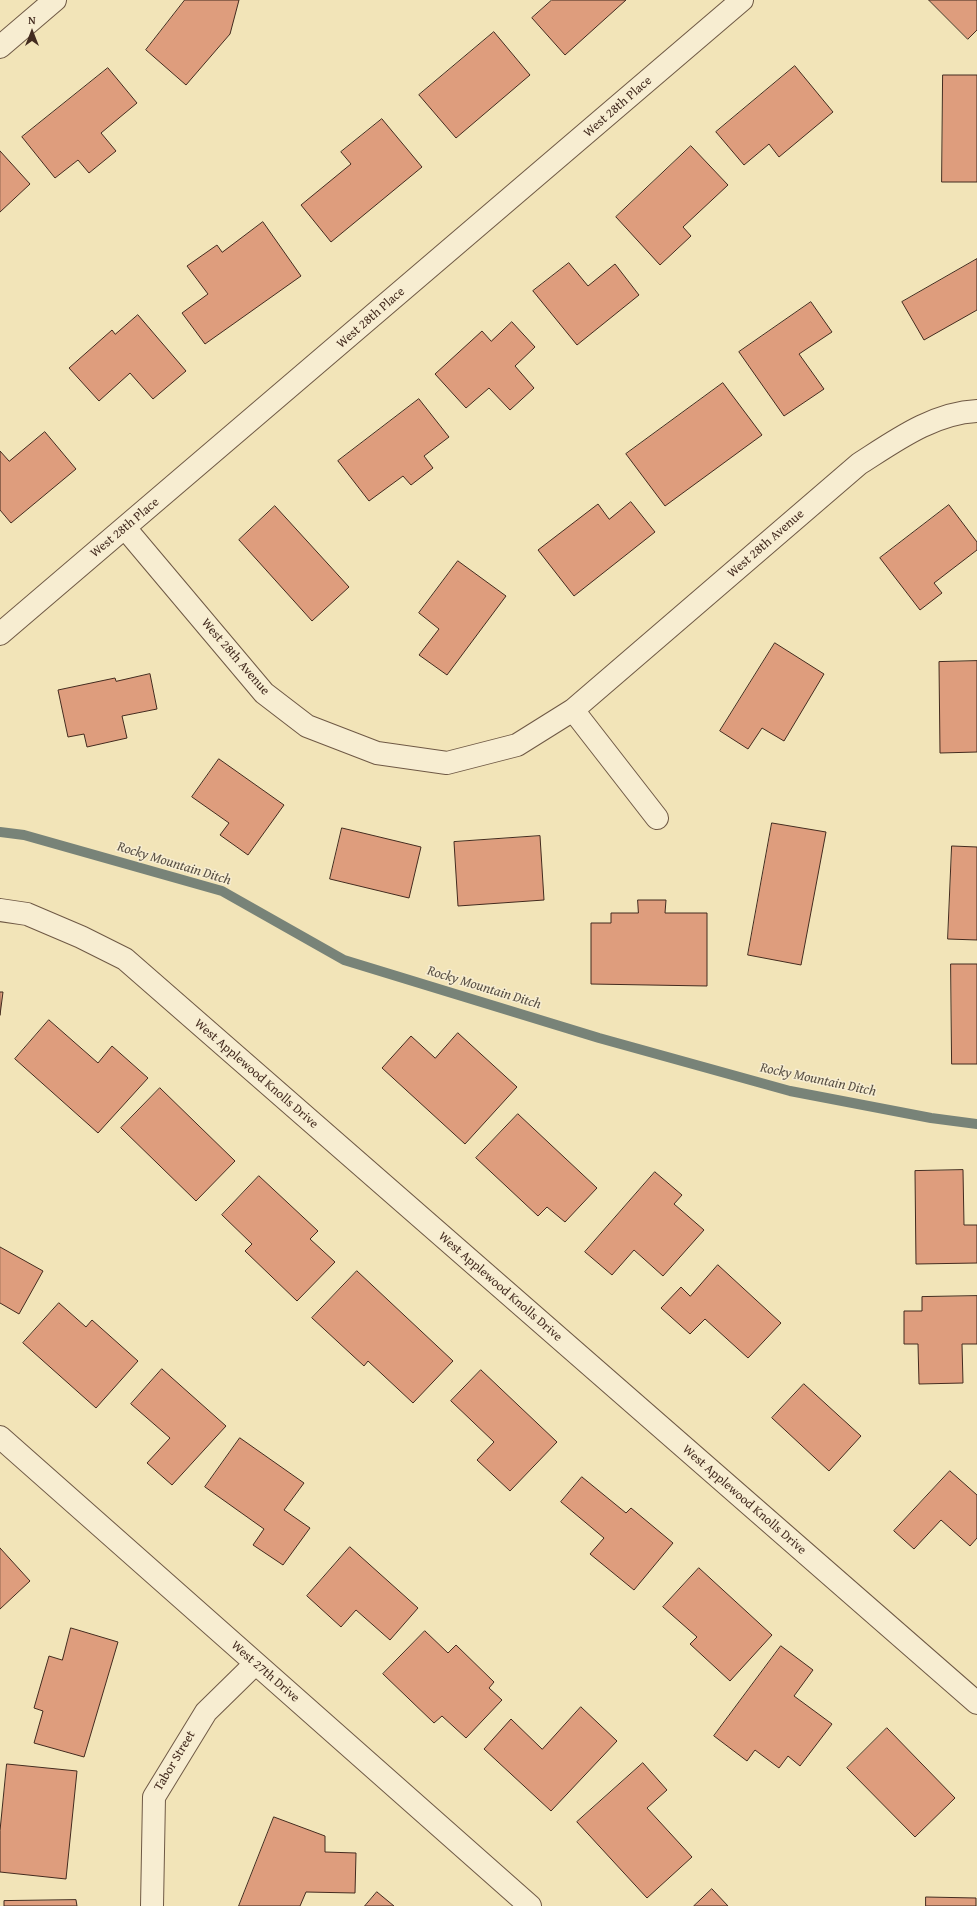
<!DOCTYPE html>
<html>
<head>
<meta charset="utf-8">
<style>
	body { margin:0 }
	#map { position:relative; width:977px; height:1906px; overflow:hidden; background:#f2e4b8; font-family:"Gentium Book Plus",serif }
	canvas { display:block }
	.north { position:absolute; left:12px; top:12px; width:40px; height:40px; -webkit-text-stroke:3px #f7edd1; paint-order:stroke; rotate:0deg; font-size:11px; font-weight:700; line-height:16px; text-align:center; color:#432b1f }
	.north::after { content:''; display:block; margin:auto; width:14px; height:18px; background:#432b1f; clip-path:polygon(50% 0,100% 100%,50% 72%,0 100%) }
</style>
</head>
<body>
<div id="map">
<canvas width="977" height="1906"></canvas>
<div class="north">N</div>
</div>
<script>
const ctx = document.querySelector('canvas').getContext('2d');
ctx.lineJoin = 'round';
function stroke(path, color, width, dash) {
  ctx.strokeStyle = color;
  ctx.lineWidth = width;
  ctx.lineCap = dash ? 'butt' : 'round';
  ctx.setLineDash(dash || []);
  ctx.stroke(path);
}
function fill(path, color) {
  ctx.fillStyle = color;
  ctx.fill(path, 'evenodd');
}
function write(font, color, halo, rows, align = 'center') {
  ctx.font = font + ' "Gentium Book Plus",serif';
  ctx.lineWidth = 3;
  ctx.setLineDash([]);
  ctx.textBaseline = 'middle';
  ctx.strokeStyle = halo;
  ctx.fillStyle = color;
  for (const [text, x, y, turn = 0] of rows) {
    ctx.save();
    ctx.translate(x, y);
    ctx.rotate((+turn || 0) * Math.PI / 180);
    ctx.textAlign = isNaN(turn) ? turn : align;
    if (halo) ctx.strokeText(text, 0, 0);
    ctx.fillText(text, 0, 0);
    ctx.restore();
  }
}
stroke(new Path2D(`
	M0,832L24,835L222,891L344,960L599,1038L790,1091L931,1118L977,1124`), '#788378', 10);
const building = new Path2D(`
	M185,0H239L230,34L186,85L146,50Z
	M552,0H626L565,55L532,18Z
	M929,0H977V30L968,39Z
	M494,32L530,75L456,138L419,95Z
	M795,66L833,112L779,157L769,144L744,165L716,132Z
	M108,68L137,103L101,133L116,151L89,173L78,160L55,178L22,137Z
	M943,75H977V182H942Z
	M382,119L422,167L331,242L301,205L351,164L341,152Z
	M691,146L728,185L683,227L691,236L660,265L616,217Z
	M0,151L30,184L0,212Z
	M263,222L301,276L205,344L182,313L208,294L187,266L217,245L222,252Z
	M977,259V310L924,340L902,302Z
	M569,263L588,286L615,264L639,295L577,345L533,291Z
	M811,302L832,332L799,354L824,389L784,416L739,352Z
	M138,315L186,371L153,399L130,373L99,401L69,368L112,330L115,334Z
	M512,322L535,347L515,366L534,388L510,410L489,388L466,408L435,374L482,331L491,341Z
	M723,383L762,435L665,506L626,454Z
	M419,399L449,437L424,456L433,468L411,485L403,476L369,501L338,461Z
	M45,432L76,469L11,523L0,510V451L9,461Z
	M631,502L655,532L574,596L538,550L598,504L609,519Z
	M949,505L977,542V550L934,583L942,593L920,610L880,558Z
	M275,506L349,587L312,621L239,540Z
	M458,561L506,596L447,675L419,655L439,629L419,613Z
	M775,643L824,674L784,741L762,728L748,749L720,731Z
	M977,661V752L940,753L939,662Z
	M150,674L157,709L122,716L127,738L87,747L84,734L68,737L58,690L115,678L116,681Z
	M219,759L284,805L248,855L220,835L229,823L192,797Z
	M772,823L826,832L801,965L748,955Z
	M342,828L421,847L409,898L330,879Z
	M540,836L544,900L458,906L454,842Z
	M952,846L977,847V940L948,939Z
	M638,900H666L665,913H707V986L591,984V923H611V913H638Z
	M951,964H977V1064H952Z
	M0,992H3L0,1015Z
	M49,1020L98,1063L112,1046L148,1078L98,1133L15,1059Z
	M458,1033L517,1087L465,1144L382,1068L411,1036L435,1058Z
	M160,1088L235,1161L196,1201L121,1128Z
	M518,1114L597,1188L565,1222L547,1207L538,1216L476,1158Z
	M963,1170L964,1225H977V1263L916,1264L915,1171Z
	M655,1172L682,1195L674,1204L704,1230L663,1276L634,1250L612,1275L585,1252Z
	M259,1176L318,1231L310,1239L335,1262L297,1301L245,1251L252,1244L222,1215Z
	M0,1247L43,1271L19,1314L0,1303Z
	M718,1265L781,1323L748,1358L705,1319L690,1334L661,1308L681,1287L690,1296Z
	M357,1271L453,1361L413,1403L368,1361L364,1366L312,1318Z
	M977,1296V1344H962L963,1383L919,1384L918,1344H904V1311H922V1297Z
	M59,1303L86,1327L92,1320L138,1361L96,1408L23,1343Z
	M162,1369L226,1426L172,1485L147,1463L170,1438L131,1404Z
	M481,1370L557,1442L510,1491L477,1460L494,1442L451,1401Z
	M804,1384L861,1436L829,1471L772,1418Z
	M240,1438L304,1483L284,1510L310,1528L283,1565L253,1545L264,1529L205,1487Z
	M950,1471L977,1495V1538L970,1546L941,1520L914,1549L894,1531Z
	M582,1477L626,1513L631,1508L673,1543L634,1590L590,1554L604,1538L561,1502Z
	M350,1547L418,1608L390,1640L356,1610L341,1627L307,1596Z
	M0,1548L30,1581L0,1609Z
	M699,1568L772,1635L730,1681L690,1644L697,1637L663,1607Z
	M71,1628L118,1642L84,1757L34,1743L43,1711L34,1708L49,1656L62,1660Z
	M425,1631L448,1653L456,1645L494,1682L489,1688L502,1700L466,1738L442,1716L434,1723L383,1674Z
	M781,1646L813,1670L794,1696L832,1724L800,1766L788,1756L779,1768L755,1750L747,1761L714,1736Z
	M581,1707L617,1741L551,1811L484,1749L511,1719L542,1749Z
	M887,1728L955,1798L915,1837L847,1768Z
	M643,1763L667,1790L647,1808L692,1857L647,1898L577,1822Z
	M7,1764L77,1771L66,1879L0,1872V1831Z
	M274,1817L325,1836V1852L356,1853L355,1893L306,1892L300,1906H239Z
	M712,1889L728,1906H694Z
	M377,1892L394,1906H365Z
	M926,1897L976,1898V1906H926Z
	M76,1900L77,1906H4V1901Z`);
fill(building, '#de9d7d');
stroke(building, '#432b1f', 1);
const minor = new Path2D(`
	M0,47L55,0
	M125,528L264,693L307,726L377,753L447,763L517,745L573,710L859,464C895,441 933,413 977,411
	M0,634L742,0
	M573,710L657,818
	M0,910L27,914L81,937L125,959L977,1703
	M0,1437L530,1906
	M152,1906L154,1797L206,1712L255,1664`);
stroke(minor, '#6f5945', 24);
stroke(minor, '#f7edd1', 22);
write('13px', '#432b1f', '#f7edd1', [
	["West 28th Place",618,107,-41],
	["West 28th Place",371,318,-41],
	["West 28th Place",125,528,-40],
	["West 28th Avenue",766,544,-41],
	["West 28th Avenue",235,657,49],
	["West Applewood Knolls Drive",256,1074,41],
	["West Applewood Knolls Drive",500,1287,41],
	["West Applewood Knolls Drive",744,1500,41],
	["West 27th Drive",265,1672,41],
	["Tabor Street",175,1761,-59]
]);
write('italic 14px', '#595044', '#f7edd1', [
	["Rocky Mountain Ditch",174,864,17],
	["Rocky Mountain Ditch",484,988,17],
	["Rocky Mountain Ditch",818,1080,12]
]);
</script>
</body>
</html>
